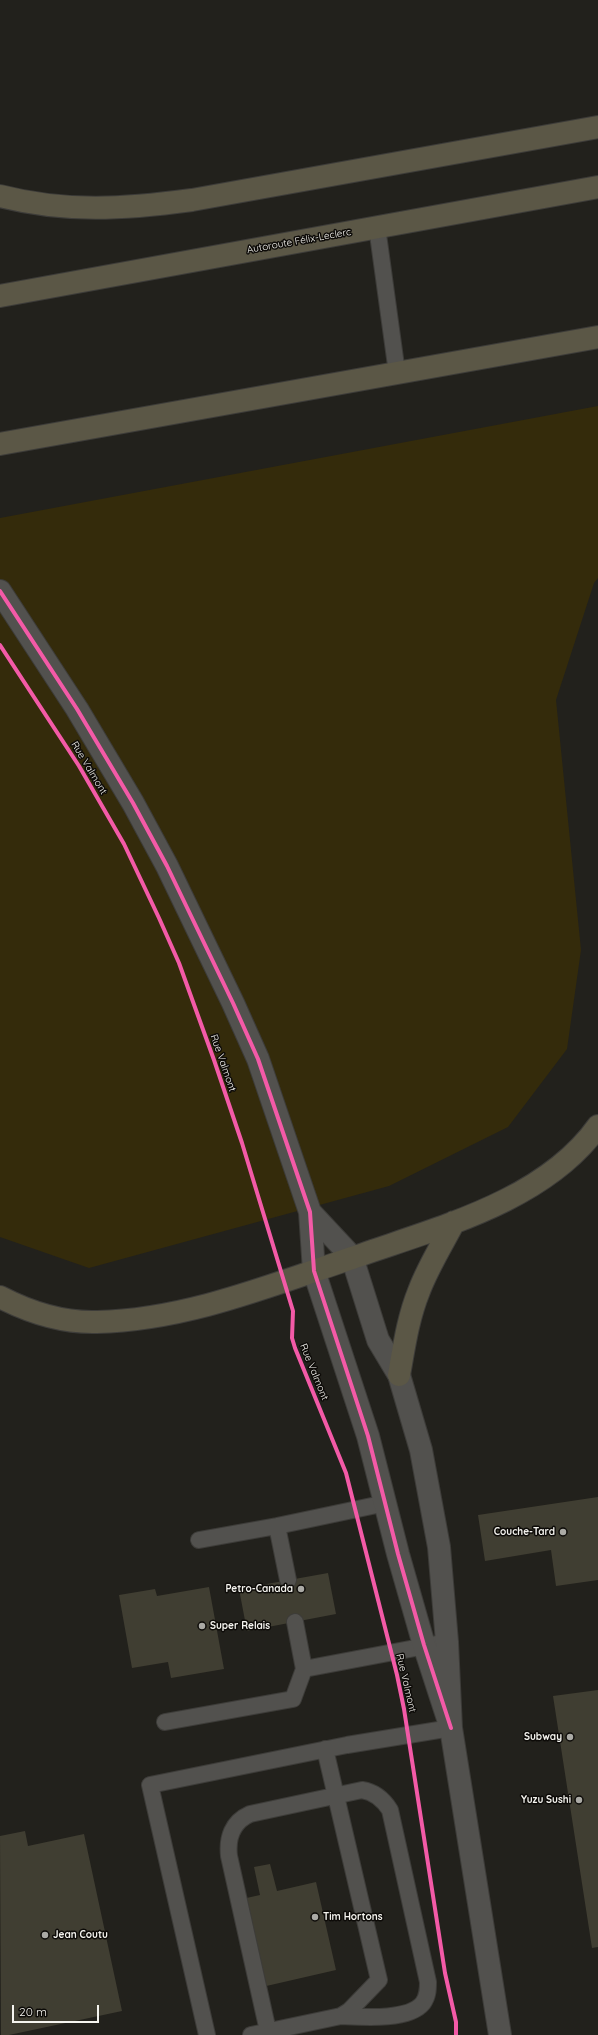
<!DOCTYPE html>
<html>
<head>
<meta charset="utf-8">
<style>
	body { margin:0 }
	#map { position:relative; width:598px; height:2035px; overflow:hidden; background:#22211c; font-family:Quicksand,sans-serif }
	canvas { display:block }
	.scale { position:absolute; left:12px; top:2005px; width:87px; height:18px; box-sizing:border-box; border:2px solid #f5f4ef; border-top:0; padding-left:5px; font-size:12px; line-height:14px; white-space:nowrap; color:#f5f4ef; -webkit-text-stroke:3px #0d0b08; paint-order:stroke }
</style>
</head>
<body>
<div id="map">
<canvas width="598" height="2035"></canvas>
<div class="scale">20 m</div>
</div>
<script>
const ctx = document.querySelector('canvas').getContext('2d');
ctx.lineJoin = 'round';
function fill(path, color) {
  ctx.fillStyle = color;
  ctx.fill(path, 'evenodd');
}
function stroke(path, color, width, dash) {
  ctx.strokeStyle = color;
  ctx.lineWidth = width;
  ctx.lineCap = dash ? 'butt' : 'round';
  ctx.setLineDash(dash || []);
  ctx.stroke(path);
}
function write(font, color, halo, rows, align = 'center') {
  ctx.font = font + ' Quicksand,sans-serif';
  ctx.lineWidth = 3;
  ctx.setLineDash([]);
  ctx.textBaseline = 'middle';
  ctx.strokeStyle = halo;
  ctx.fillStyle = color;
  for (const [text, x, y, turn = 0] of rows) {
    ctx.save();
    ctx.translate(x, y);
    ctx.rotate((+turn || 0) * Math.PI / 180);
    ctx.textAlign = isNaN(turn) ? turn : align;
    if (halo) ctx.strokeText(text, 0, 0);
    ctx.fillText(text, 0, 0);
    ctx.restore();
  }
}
fill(new Path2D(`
	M598,406V578L594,583L556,700L581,950L567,1049L508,1127L389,1186L89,1268L0,1237V518Z`), '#342b0b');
fill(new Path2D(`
	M598,1497V1580L556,1586L551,1550L485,1561L478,1515Z
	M328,1573L336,1614L247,1631L239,1589Z
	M209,1587L224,1669L171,1678L168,1662L132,1668L119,1595L155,1589L157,1596Z
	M598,1690V1947L592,1948L553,1696Z
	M25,1831L28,1846L84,1834L122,2011L9,2035H1L0,1836Z
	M270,1864L277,1891L316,1882L336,1970L262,1987L242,1899L260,1895L254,1867Z`), '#403e32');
const service = new Path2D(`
	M377,227L397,373
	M277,1526L288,1580
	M199,1540L277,1526L386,1503
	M295,1622L304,1669L447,1642
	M165,1722L293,1699L304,1669
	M268,2031L229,1856C227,1838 232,1822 250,1814L362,1790C375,1792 383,1799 390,1810L428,1982C428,1989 428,1996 423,2003C409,2021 361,2017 341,2016
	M207,2035L150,1785L347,1745L451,1728
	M251,2035L341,2016L349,2011L379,1980L325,1749`);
const tertiary = new Path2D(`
	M0,591L77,709L133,803L167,866L233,1003L258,1059L310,1212L314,1271L368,1436L398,1554L424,1645L451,1728
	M310,1212L352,1257L378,1340L399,1375L421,1450L439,1547L447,1642L451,1728L500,2035`);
const motorway = new Path2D(`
	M0,196C66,213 125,209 192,200L598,127
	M0,296L598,187
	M0,444L598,337
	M0,1297C29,1312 64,1323 97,1322C185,1320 269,1286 352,1258C436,1228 544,1202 598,1126
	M399,1375C404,1347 408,1318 419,1291C428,1267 442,1245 454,1222`);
stroke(service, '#3d3c39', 18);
stroke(tertiary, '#3d3c39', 24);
stroke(motorway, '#3d3c39', 24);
stroke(new Path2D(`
	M324,1918L341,1914`), '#5d5c58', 2.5, [2, 3]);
stroke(service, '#52514e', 16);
stroke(tertiary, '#52514e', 22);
stroke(motorway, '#5b5746', 22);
stroke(new Path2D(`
	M0,591L77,709L133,803L167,866L233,1003L258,1059L310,1212L314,1271L368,1436L398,1554L424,1645L451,1728
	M0,645L79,766L124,844L159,918L179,963L214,1060L242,1143L293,1311L292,1338L295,1348L346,1473L397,1675L404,1709L445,1973L456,2022V2035`), '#f35aa7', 4);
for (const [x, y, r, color] of [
	[563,1532,4,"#abaaa5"],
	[301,1589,4,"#abaaa5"],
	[202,1626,4,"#abaaa5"],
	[570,1737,4,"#abaaa5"],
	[579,1800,4,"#abaaa5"],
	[315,1917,4,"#abaaa5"],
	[45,1935,4,"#abaaa5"]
]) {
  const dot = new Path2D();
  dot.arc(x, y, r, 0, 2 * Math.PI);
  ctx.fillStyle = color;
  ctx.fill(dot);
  stroke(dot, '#0d0b08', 1.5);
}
write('10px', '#f5f4ef', '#0d0b08', [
	["Autoroute Félix-Leclerc",299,241,-10],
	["Rue Valmont",89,768,59],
	["Rue Valmont",223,1063,71],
	["Rue Valmont",314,1372,68],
	["Rue Valmont",406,1683,77]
]);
write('bold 10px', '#f5f4ef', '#0d0b08', [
	["Couche-Tard",555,1532],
	["Petro-Canada",293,1589],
	["Super Relais",210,1626,"left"],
	["Subway",562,1737],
	["Yuzu Sushi",571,1800],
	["Tim Hortons",323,1917,"left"],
	["Jean Coutu",53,1935,"left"]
], 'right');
</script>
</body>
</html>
